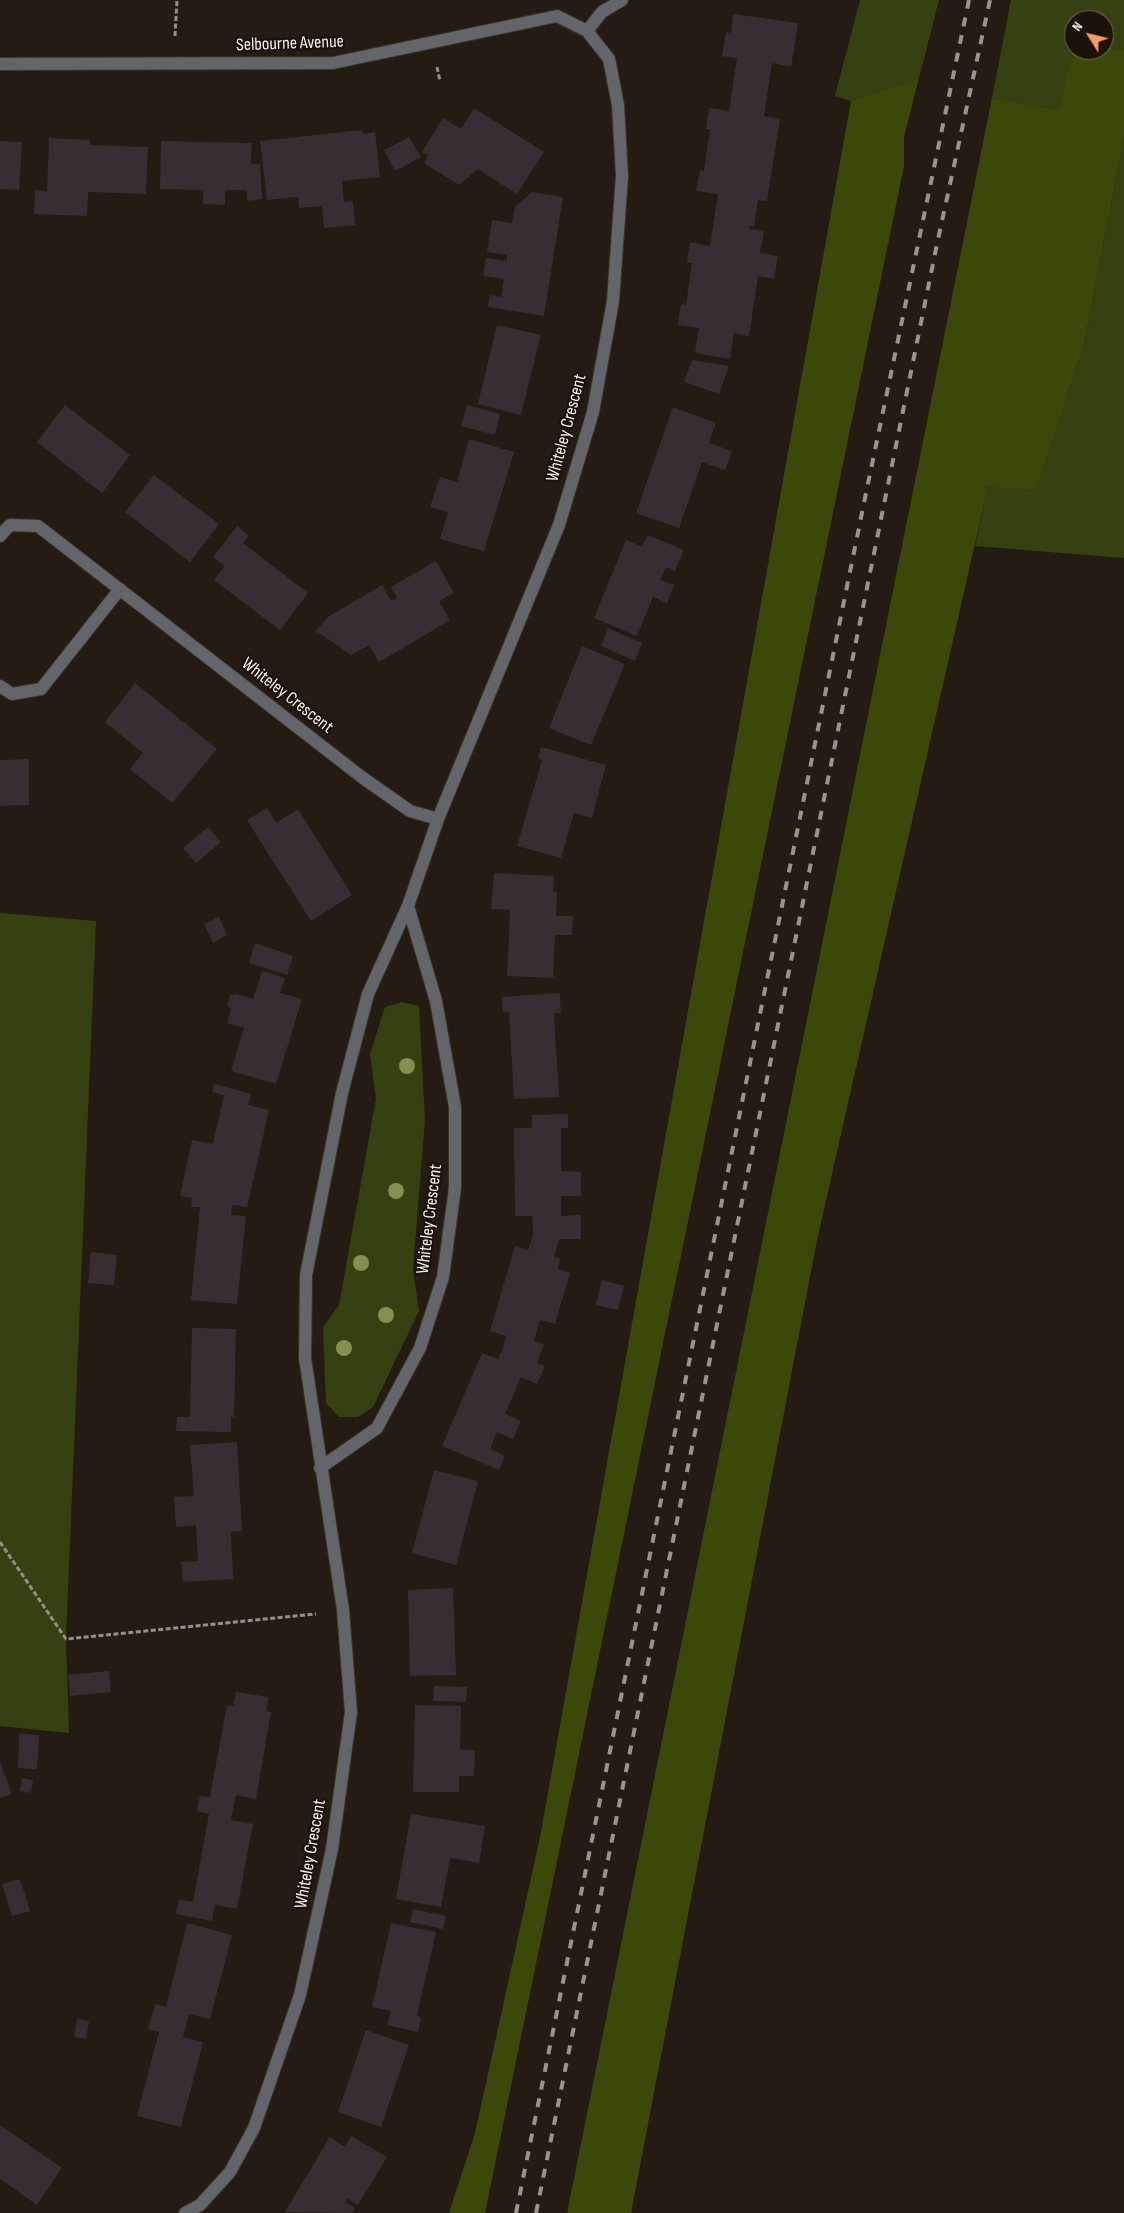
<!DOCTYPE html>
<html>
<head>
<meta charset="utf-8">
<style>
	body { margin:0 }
	#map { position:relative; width:1124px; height:2213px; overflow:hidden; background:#241b12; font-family:"Sofia Sans Condensed",sans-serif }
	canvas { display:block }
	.north { position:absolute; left:1064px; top:10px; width:50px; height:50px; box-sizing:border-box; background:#1b1209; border:1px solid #736b63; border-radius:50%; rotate:306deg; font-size:14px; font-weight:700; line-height:20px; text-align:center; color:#f8f1eb }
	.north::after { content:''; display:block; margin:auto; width:18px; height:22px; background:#ff9b5a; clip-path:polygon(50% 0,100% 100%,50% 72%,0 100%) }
</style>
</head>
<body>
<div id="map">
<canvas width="1124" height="2213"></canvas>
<div class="north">N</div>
</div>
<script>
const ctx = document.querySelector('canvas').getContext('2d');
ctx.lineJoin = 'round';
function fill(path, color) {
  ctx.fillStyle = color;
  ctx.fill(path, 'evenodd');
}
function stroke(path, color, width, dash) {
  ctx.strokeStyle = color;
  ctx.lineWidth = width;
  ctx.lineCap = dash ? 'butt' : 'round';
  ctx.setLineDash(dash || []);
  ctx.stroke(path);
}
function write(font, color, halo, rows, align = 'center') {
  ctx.font = font + ' "Sofia Sans Condensed",sans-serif';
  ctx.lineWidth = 4.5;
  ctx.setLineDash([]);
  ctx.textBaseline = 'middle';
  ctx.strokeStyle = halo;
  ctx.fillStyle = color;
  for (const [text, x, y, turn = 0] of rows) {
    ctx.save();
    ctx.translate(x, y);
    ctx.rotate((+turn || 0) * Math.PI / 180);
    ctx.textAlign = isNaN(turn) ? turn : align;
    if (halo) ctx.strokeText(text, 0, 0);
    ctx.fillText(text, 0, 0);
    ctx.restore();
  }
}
fill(new Path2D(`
	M860,0H939L919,78L851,101L835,96Z
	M1011,0H1124V50L1104,47V20H1074V45L1058,110L992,98Z
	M1124,137V558L975,546L988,485L1036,490L1084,344Z
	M0,913L96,921L66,1639L69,1733L0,1726Z
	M402,1002L419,1006L425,1120L413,1269L419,1311L373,1407L358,1417H339L326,1403L323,1327L339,1305L376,1099L370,1054L385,1007Z`), '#364112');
fill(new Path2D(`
	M1074,45V50H1104V47L1124,50V137L1084,344L1036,490L988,486L817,1240L631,2213H567L992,98L1058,110Z
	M919,78L904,137V166L485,2213H449L475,2133L540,1837L851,101Z`), '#3b4809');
fill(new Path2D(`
	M733,14L798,23L791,67L772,63L764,116L780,119L767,201L758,200L754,226H749V229L764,231L760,253L778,256L774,279L758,276L749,336L734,333L730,359L695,353L699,328L678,325L681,304L686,305L692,263H687L690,242L710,246L718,194L696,191L700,170L704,171L710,129H706L709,108L729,111L737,58L722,56L726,32L731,33Z
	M474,108L544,152L517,194L478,169L459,185L424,163L428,155L422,152L443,118L461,129Z
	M362,130L363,134L375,132L380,177L342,181L344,202L353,201L355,225L324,228L322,206L299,208L298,197L267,200L260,141Z
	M409,137L421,157L395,171L384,150Z
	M49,138L90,140V145L148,147L146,194L88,192L87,216L34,214L35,190L47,191Z
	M0,141L22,142L19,190L0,189Z
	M161,141L252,143L251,164H260L262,199L247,201V190H225V205L203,204V190L160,189Z
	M532,192L563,197L544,316L488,307L490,295L501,297L504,279L483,276L486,258L507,261V255L487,252L492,220L512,223L515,207Z
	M497,325L541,335L521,415L478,404Z
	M692,360L729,366L719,394L684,382Z
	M65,405L130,455L102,493L37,442Z
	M467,405L500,414L495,435L461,426Z
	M673,407L716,423L709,443L732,451L725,470L702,462L679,528L636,513Z
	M469,439L514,452L484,551L440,539L448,512L430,507L440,477L457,482Z
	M154,475L219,524L190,562L125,512Z
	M237,526L249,536L243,543L308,593L280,630L214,580L225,566L213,557Z
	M648,535L684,550L675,571L666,567L660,580L674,585L667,603L653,597L637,636L594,618L626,540L642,546Z
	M436,561L454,593L439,601L450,620L415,641L379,662L369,645L351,655L316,631L328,617L382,585L391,601L397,598L391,587Z
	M608,628L642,643L635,661L601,646Z
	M582,646L625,664L591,745L549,728Z
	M135,683L217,749L172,803L130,769L143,753L105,722Z
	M541,747L606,765L592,818L574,813L561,858L517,846L542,760L538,759Z
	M29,759V805L0,806V760Z
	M267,808L276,823L298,809L352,895L311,921L247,820Z
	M208,827L221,842L196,863L183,848Z
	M494,873L554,876L553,892H557L556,916H573L572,935H555L553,978L507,976L510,910L491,909Z
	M219,917L227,935L213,943L204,924Z
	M255,943L293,956L287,975L249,963Z
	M262,971L285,978L280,993L302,999L276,1084L231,1071L244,1028L227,1023L231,1009L227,1005L230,995L236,994L253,999Z
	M560,993L561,1013H554L559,1097L514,1099L509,1012H503L502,997Z
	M214,1084L251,1094L248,1105L269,1110L247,1207L232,1205L231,1215L246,1216L237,1304L191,1300L200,1207H191L192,1198L180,1196L192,1140L213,1144L224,1095L212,1092Z
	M568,1114V1128H561V1171L581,1172V1196H561V1216L581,1215V1239H559L554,1257L560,1259L558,1269L570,1273L555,1324L540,1320L534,1341L544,1344L537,1363L545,1366L537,1384L521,1377L505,1414L521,1421L513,1439L497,1432L490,1449L505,1456L499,1470L442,1446L482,1353L498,1359L503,1348L506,1336L490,1331L515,1246L528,1250L533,1235L532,1216H515L514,1128H532V1115Z
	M91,1252L117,1255L114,1285L88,1283Z
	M602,1280L624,1286L618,1310L596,1305Z
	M192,1328L236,1329L234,1417H231V1432L176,1431L177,1417H190Z
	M237,1442L242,1531L231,1532L233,1579L183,1582L181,1562L198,1561L196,1525L176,1527L174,1497L194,1496L190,1445Z
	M434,1470L478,1481L456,1565L412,1553Z
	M453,1588L456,1675L410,1676L408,1590Z
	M109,1671L111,1692L70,1696L68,1675Z
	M434,1686L467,1687L466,1702L433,1701Z
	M236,1692L269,1697L266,1711L271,1712L256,1799L236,1795L231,1820L253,1824L237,1909L215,1905L212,1921L176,1914L179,1899L193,1902L209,1814L197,1811L198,1802L200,1796L210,1797L227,1705L233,1706Z
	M415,1705L461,1706L460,1749L475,1750L474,1776H459V1792H413Z
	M19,1734L39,1735L37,1769L18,1768Z
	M0,1762L12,1794L0,1798Z
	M22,1778L33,1780L31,1793L20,1791Z
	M411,1814L485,1826L479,1863L450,1858L441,1907L396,1899Z
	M20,1879L30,1911L12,1916L2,1884Z
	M413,1909L446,1916L443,1929L410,1922Z
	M187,1923L232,1935L210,2019L189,2014L183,2037L203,2042L181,2127L137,2116L159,2032L148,2029L155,2004L166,2007Z
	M391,1923L436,1932L417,2016L421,2017L418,2032L387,2025L391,2011L372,2007Z
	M77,2019L89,2021L86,2039L74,2037Z
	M366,2030L409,2045L381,2127L338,2112Z
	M0,2125L62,2168L37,2205L0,2179Z
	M351,2136L387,2157L358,2205L347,2198L345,2202L355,2208L352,2213L285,2212L330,2137L345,2147Z`), '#392d34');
const minor = new Path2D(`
	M587,31L602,12L622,0
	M0,64L333,63L557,16L587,31L609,59L618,105L622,176L613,301L593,412L559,525L438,819L408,906L368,994L342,1093L306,1275L305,1358L343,1610L351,1712L332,1849L300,1995L254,2128L230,2172L200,2205L185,2213
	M0,536L10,525L38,526L363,778L410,811L438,819
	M0,686L12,694L41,689L120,589
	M320,1468L377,1428L420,1348L443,1277L455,1188V1107L436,1001L408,906`);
stroke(minor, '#3d352c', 14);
stroke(new Path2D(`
	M175,36L177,0
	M437,67L440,81
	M0,1542L66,1639L316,1614`), '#978f88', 3, [5, 2.5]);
stroke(minor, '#63656b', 12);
stroke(new Path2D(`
	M516,2213L865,498L969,0
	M536,2213L937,244L990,0`), '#9b938c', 4, [9, 9]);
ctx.fillStyle = '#848f51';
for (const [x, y] of [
	[407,1066],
	[396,1191],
	[361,1263],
	[386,1315],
	[344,1348]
]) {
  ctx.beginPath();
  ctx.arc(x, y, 8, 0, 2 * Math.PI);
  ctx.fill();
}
write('18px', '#f8f1eb', '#1b1209', [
	["Selbourne Avenue",290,44,-2],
	["Whiteley Crescent",567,428,-75],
	["Whiteley Crescent",287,696,38],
	["Whiteley Crescent",430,1219,-83],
	["Whiteley Crescent",311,1854,-80]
]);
</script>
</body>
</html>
